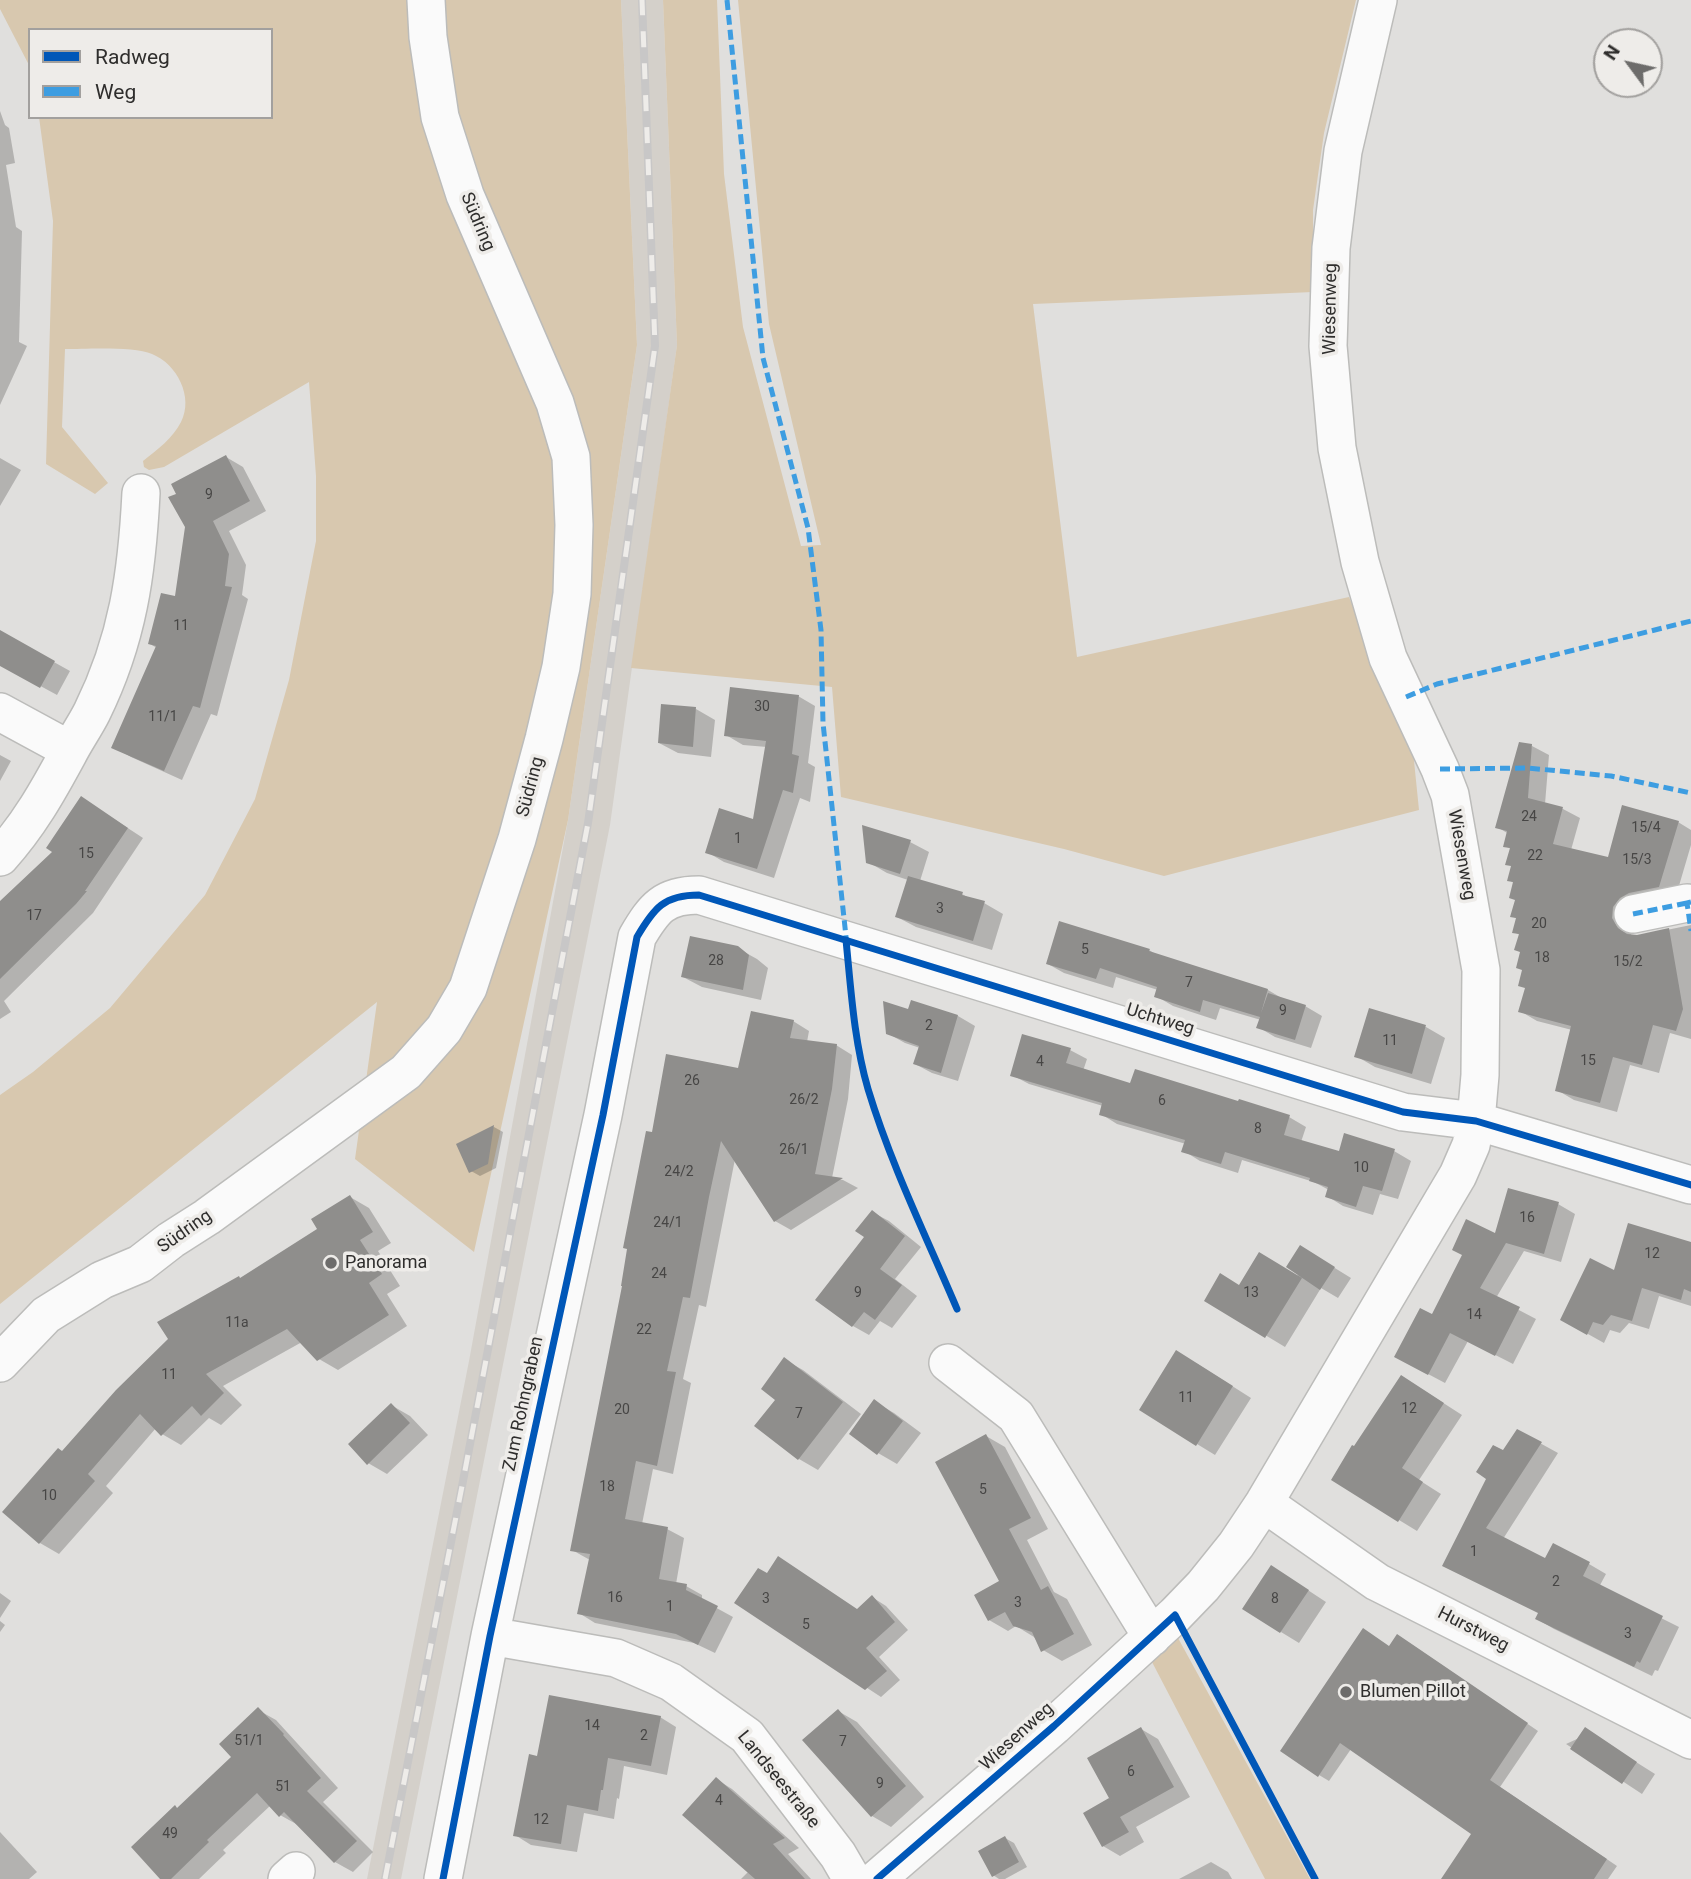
<!DOCTYPE html>
<html>
<head>
<meta charset="utf-8">
<style>
	body { margin:0 }
	#map { position:relative; width:1691px; height:1879px; overflow:hidden; background:#e0dfdd; font-family:Roboto,sans-serif }
	canvas { display:block }
	.legend { position:absolute; left:28px; top:28px; width:245px; height:91px; box-sizing:border-box; background:#eeece9; border:2px solid #a2a09e; margin:0; padding:9px 12px; list-style:none; font-size:21px; color:#2f2e2d }
	.legend li { display:flex; align-items:center; gap:14px; height:35px }
	.legend b { width:35px; border:2px solid #a2a09e }
	.north { position:absolute; left:1593px; top:28px; width:70px; height:70px; box-sizing:border-box; background:#eeece9; border:2px solid #a2a09e; border-radius:50%; rotate:303deg; font-size:19px; font-weight:700; line-height:28px; text-align:center; color:#2f2e2d }
	.north::after { content:''; display:block; margin:auto; width:24px; height:32px; background:#6d6c6b; clip-path:polygon(50% 0,100% 100%,50% 72%,0 100%) }
</style>
</head>
<body>
<div id="map">
<canvas width="1691" height="1879"></canvas>
<ul class="legend">
<li><b style="height:9px;background:#0057b8"></b>Radweg</li>
<li><b style="height:9px;background:#3d9de1"></b>Weg</li>
</ul>
<div class="north">N</div>
</div>
<script>
const ctx = document.querySelector('canvas').getContext('2d');
ctx.lineJoin = 'round';
function fill(path, color) {
  ctx.fillStyle = color;
  ctx.fill(path, 'evenodd');
}
function stroke(path, color, width, dash) {
  ctx.strokeStyle = color;
  ctx.lineWidth = width;
  ctx.lineCap = dash ? 'butt' : 'round';
  ctx.setLineDash(dash || []);
  ctx.stroke(path);
}
function write(font, color, halo, rows, align = 'center') {
  ctx.font = font + ' Roboto,sans-serif';
  ctx.lineWidth = 7;
  ctx.setLineDash([]);
  ctx.textBaseline = 'middle';
  ctx.strokeStyle = halo;
  ctx.fillStyle = color;
  for (const [text, x, y, turn = 0] of rows) {
    ctx.save();
    ctx.translate(x, y);
    ctx.rotate((+turn || 0) * Math.PI / 180);
    ctx.textAlign = isNaN(turn) ? turn : align;
    if (halo) ctx.strokeText(text, 0, 0);
    ctx.fillText(text, 0, 0);
    ctx.restore();
  }
}
fill(new Path2D(`
	M621,0H663L677,345L610,825L401,1879H367L469,1361L568,820L637,345Z`), '#d4d0ca');
fill(new Path2D(`
	M0,0H621L637,345L568,820L474,1252L355,1159L377,1002L0,1304V1095L33,1072L110,1008L205,895L255,799L289,680L316,541V476L309,382L164,467L149,470L144,467L143,461C157,450 173,438 181,422C194,397 177,364 152,354C134,346 86,349 65,349L62,427L108,483L95,494L46,464L53,221L39,117H271V30H30V67L0,9Z
	M663,0H717L724,174L743,327L801,546L821,545L769,324L738,0H1356L1324,133L1313,210V292L1033,304L1077,657L1349,597L1413,751L1419,810L1164,876L1064,849L841,797L832,687L631,668L677,345Z
	M1178,1638L1310,1879H1265L1152,1662Z`), '#d8c8af');
fill(new Path2D(`
	M0,111L5,125L9,128L15,163L6,165L16,227L22,231L19,342L27,346L0,405Z
	M226,457L243,467L266,511L229,531L246,565L242,595L248,599L217,716L211,714L182,780L131,757L114,747L157,648L150,644L177,599L187,527L178,494Z
	M0,458L21,470L0,506Z
	M0,632L70,671L57,695L0,664Z
	M798,696L815,706L808,763L815,767L810,802L800,798L774,878L724,862L707,852L754,822L767,747L743,745L726,735Z
	M696,709L715,720L711,757L678,753L659,743Z
	M1532,746L1549,755L1545,804L1563,809L1580,818L1571,850L1609,859L1678,822L1691,830V845L1676,896L1629,930L1632,936H1637L1691,925V1039L1670,1033L1659,1073L1630,1065L1617,1112L1574,1100L1557,1090L1572,1030L1537,1021L1520,1011L1526,988L1520,935L1514,932L1518,919L1512,916L1517,900L1514,883L1509,880L1513,867L1511,849L1505,846L1509,834L1497,827Z
	M0,755L11,761L0,781Z
	M82,798L143,838L93,913L4,1001L11,1012L0,1019V903L55,852Z
	M910,842L929,852L920,881L962,894L971,899L984,903L1003,914L992,950L916,927L897,917L908,880L887,873L868,862Z
	M737,948L757,959L768,968L761,1000L702,987L683,977Z
	M1149,950L1160,957L1268,990L1285,1000L1305,1006L1322,1016L1311,1048L1275,1037L1258,1027L1261,1020L1220,1008L1216,1020L1173,1006L1156,996L1158,990L1116,977L1113,988L1064,973L1048,964Z
	M912,1002L958,1016L975,1026L958,1081L932,1073L915,1064L920,1048L905,1043L887,1033L909,1011Z
	M1370,1010L1426,1027L1445,1038L1431,1084L1375,1067L1356,1056Z
	M793,1021L809,1031L807,1042L836,1045L852,1055L848,1099L832,1178L843,1180L858,1188L791,1230L775,1221L735,1159L706,1307L699,1305L683,1379L691,1383L673,1474L653,1469L642,1524L667,1529L684,1538L676,1584L686,1586L702,1595V1600L733,1617L715,1653L694,1643L595,1623L579,1613L590,1560L572,1550L653,1134L739,1070Z
	M1070,1050L1087,1059L1083,1071L1131,1085L1289,1117L1306,1127L1301,1142L1340,1153L1394,1151L1411,1161L1398,1199L1380,1194L1373,1215L1343,1206L1327,1196L1329,1190L1314,1182L1242,1160L1238,1173L1200,1161L1184,1151L1186,1144L1117,1124L1101,1114L1103,1106L1029,1084L1012,1075Z
	M494,1127L503,1132L496,1168L480,1176L471,1171L458,1145Z
	M350,1197L369,1208L391,1243L378,1251L400,1286L387,1294L407,1326L338,1370L319,1359L302,1342L223,1386L242,1405L221,1425L209,1418L181,1445L162,1434L156,1428L106,1486L113,1493L59,1554L40,1543L5,1512L241,1279L320,1229Z
	M1558,1204L1575,1214L1561,1262L1524,1251L1496,1298L1536,1319L1513,1364L1468,1341L1445,1383L1413,1366L1433,1316L1496,1235Z
	M872,1212L889,1221L921,1247L895,1279L917,1296L892,1328L880,1321L869,1335L853,1326L818,1300L866,1237Z
	M1691,1244V1306L1659,1296L1649,1329L1629,1323L1620,1333L1610,1330L1604,1343L1579,1329L1615,1273Z
	M1317,1257L1351,1278L1338,1298L1321,1288L1285,1347L1207,1300L1240,1287L1297,1276Z
	M785,1360L803,1370L861,1414L818,1470L799,1459L757,1426L777,1399Z
	M1196,1363L1251,1398L1215,1455L1197,1444Z
	M1420,1388L1462,1415L1419,1480L1441,1494L1417,1531L1399,1520L1355,1449Z
	M875,1402L894,1413L921,1433L897,1464L878,1453Z
	M391,1405L410,1416L428,1435L387,1474L368,1463Z
	M1518,1431L1558,1453L1503,1539L1546,1560L1589,1564L1606,1574L1599,1587L1679,1627L1658,1671L1655,1670L1652,1676L1554,1629L1537,1619L1540,1613L1462,1575L1503,1452Z
	M986,1436L1005,1447L1048,1529L1027,1540L1054,1592L1067,1599L1092,1645L1062,1661L1043,1650L1034,1637L1016,1626L1008,1631L989,1620L1001,1582Z
	M1291,1579L1326,1602L1299,1643L1281,1632Z
	M0,1593L11,1601L0,1618Z
	M872,1597L886,1606L908,1630L879,1657L900,1680L881,1697L737,1603L858,1610Z
	M0,1621L5,1625L0,1632Z
	M1408,1642L1538,1731L1500,1787L1617,1866L1608,1879H1443L1474,1834L1351,1749L1329,1781L1319,1775L1390,1647Z
	M258,1710L276,1720L338,1788L323,1802L373,1852L353,1872L335,1862L298,1825L280,1815L271,1805L223,1850L226,1853L199,1879H163L178,1809L233,1757Z
	M838,1711L857,1722L924,1797L891,1827L872,1816Z
	M660,1717L676,1727L667,1775L624,1766L619,1799L617,1798L614,1819L584,1813L577,1852L531,1845L515,1835L538,1758Z
	M1141,1729L1158,1739L1190,1797L1136,1827L1144,1842L1120,1856L1103,1846L1109,1800Z
	M1590,1733L1655,1774L1642,1794L1566,1744Z
	M716,1779L732,1789L799,1848L788,1854L811,1879H741L749,1871Z
	M0,1832L37,1872L29,1879H0Z
	M1005,1838L1014,1843L1027,1867L1005,1879H999L993,1875Z
	M1211,1862L1228,1872L1232,1879H1179Z`), '#0003');
fill(new Path2D(`
	M226,455L250,501L213,521L229,554L225,586L232,587L200,708L193,706L164,771L111,748L156,646L148,644L161,593L175,596L185,527L168,497L176,494L171,484Z
	M0,630L55,661L40,688L0,666Z
	M730,687L799,695L792,754L799,756L793,793L783,790L757,869L705,853L719,808L753,819L766,741L724,736Z
	M661,704L696,707L693,747L658,743Z
	M1519,742L1532,744L1528,798L1563,807L1553,844L1608,857L1622,805L1679,821L1659,887L1629,893L1620,898L1613,907L1612,918L1618,928L1627,934L1637,935L1669,928L1683,1009L1676,1031L1653,1025L1642,1065L1613,1057L1600,1103L1555,1091L1571,1026L1518,1012L1525,988L1518,986L1522,970L1516,968L1520,952L1514,950L1519,934L1512,933L1516,918L1510,917L1515,900L1509,898L1513,882L1507,881L1511,866L1505,865L1510,848L1503,847L1507,831L1495,828Z
	M81,796L128,828L85,891H87L76,904L0,979V901L52,852L46,848Z
	M862,825L911,840L900,874L866,863Z
	M908,876L963,892L962,895L985,901L973,941L895,917Z
	M1059,921L1150,949L1149,951L1268,989L1261,1013L1268,993L1306,1005L1295,1040L1256,1028L1260,1017L1203,1000L1200,1012L1154,997L1157,987L1100,968L1096,979L1046,964Z
	M690,936L738,946L749,955L743,990L681,977Z
	M911,1000L958,1015L941,1073L913,1064L919,1046L886,1034L883,1001L908,1009Z
	M1369,1008L1426,1025L1412,1074L1354,1057Z
	M751,1011L794,1020L790,1038L837,1044L832,1089L815,1174L843,1178L774,1222L721,1141L709,1197L690,1298L683,1297L667,1371L676,1372L657,1466L636,1461L625,1519L668,1527L659,1579L687,1584L686,1590L718,1606L698,1645L676,1634L577,1614L590,1554L570,1551L622,1286H621L627,1249L623,1248L646,1131L652,1132L666,1054L738,1068Z
	M1022,1034L1071,1048L1066,1063L1130,1083L1135,1069L1238,1101L1239,1099L1290,1115L1284,1135L1339,1151L1344,1133L1395,1149L1382,1191L1363,1186L1356,1207L1325,1197L1328,1187L1309,1181L1310,1178L1225,1152L1221,1164L1181,1152L1185,1140L1099,1115L1102,1103L1010,1076Z
	M494,1125L488,1164L469,1173L456,1144Z
	M1508,1188L1559,1202L1544,1254L1506,1243L1480,1288L1520,1307L1495,1356L1450,1333L1428,1375L1394,1357L1420,1308L1432,1314L1462,1255L1452,1250L1466,1219L1495,1233Z
	M350,1195L373,1232L360,1240L382,1274L369,1283L389,1315L317,1361L287,1329L206,1374L224,1393L201,1416L192,1406L161,1436L140,1414L88,1474L95,1481L39,1544L2,1512L58,1448L62,1451L116,1390L168,1339L157,1322L239,1276L240,1278L317,1229L311,1219Z
	M872,1210L905,1236L880,1269L902,1285L875,1320L864,1312L852,1327L815,1300L864,1237L855,1231Z
	M1628,1223L1691,1242V1292L1684,1289L1681,1300L1642,1288L1632,1321L1611,1315L1603,1325L1593,1322L1587,1335L1560,1320L1590,1258L1614,1270Z
	M1300,1245L1335,1267L1320,1290L1286,1267Z
	M1259,1252L1302,1278L1265,1338L1204,1301L1220,1273L1239,1285Z
	M1176,1350L1233,1386L1196,1446L1139,1410Z
	M784,1357L843,1402L798,1460L754,1426L775,1400L761,1389Z
	M1401,1375L1444,1403L1402,1468L1423,1482L1398,1522L1331,1480L1352,1445L1354,1446Z
	M874,1399L903,1421L877,1455L849,1434Z
	M391,1403L410,1423L367,1465L348,1444Z
	M1517,1429L1542,1442L1486,1528L1545,1558L1553,1543L1590,1562L1583,1576L1663,1616L1640,1663L1637,1661L1634,1667L1535,1619L1538,1613L1442,1566L1486,1479L1476,1472L1493,1445L1503,1450Z
	M986,1434L1031,1518L1009,1529L1041,1590L1048,1586L1074,1634L1041,1652L1032,1632L1013,1626L1005,1612L988,1621L974,1595L999,1581L935,1462Z
	M778,1556L857,1609L872,1595L895,1622L866,1648L887,1671L865,1690L734,1603L758,1568L767,1573Z
	M1271,1565L1309,1590L1280,1633L1242,1609Z
	M1363,1628L1389,1646L1397,1634L1528,1723L1490,1780L1607,1859L1594,1879H1441L1471,1834L1340,1743L1318,1777L1280,1751Z
	M549,1695L661,1716L651,1766L608,1758L603,1790H601L598,1811L567,1805L561,1844L513,1836L529,1754L537,1756Z
	M258,1707L284,1734L283,1735L321,1778L307,1791L357,1841L334,1863L284,1812L279,1817L257,1793L207,1840L209,1842L171,1879H160L131,1847L175,1805L177,1808L231,1757L219,1744Z
	M838,1709L906,1786L871,1817L802,1740Z
	M1141,1727L1174,1787L1120,1817L1129,1832L1102,1847L1083,1813L1109,1798L1115,1809L1087,1758Z
	M1585,1727L1637,1762L1622,1784L1570,1749Z
	M716,1777L785,1838L773,1844L805,1879H755L682,1815Z
	M1005,1836L1019,1862L992,1877L978,1851Z`), '#8f8e8c');
const minor = new Path2D(`
	M0,712L70,750
	M0,857C29,825 48,791 68,754C75,740 85,726 92,712C128,639 137,573 141,493
	M1633,914L1687,903
	M0,1363L46,1315L102,1280L140,1264L171,1240L207,1217L406,1072L444,1029L468,988L517,839L544,739L561,667L572,594L574,525L571,457L555,403L465,195L440,117L428,37L426,0
	M948,1363L1016,1416L1152,1637
	M1264,1503L1377,1582L1691,1740
	M490,1636L616,1658L671,1682L747,1736L838,1855L852,1879
	M287,1879L296,1871
	M443,1879L490,1636L603,1115L637,937C654,908 664,895 699,895L1403,1112L1476,1121L1691,1185
	M877,1879L1054,1726L1175,1615L1203,1586L1236,1545L1264,1503L1458,1175L1471,1145L1476,1121L1480,1075L1481,970L1450,795L1440,769L1388,658L1360,562L1337,448L1328,346L1331,248L1343,151L1378,0`);
stroke(minor, '#bcbcba', 40);
stroke(minor, '#fafafa', 37);
const rail = new Path2D(`
	M385,1879L463,1481L588,823L655,346L642,0`);
stroke(rail, '#c8c7c7', 8);
stroke(rail, '#eeece9', 5, [16]);
stroke(new Path2D(`
	M727,0L763,358L808,528L821,630L823,723L847,946
	M1406,697L1437,684L1691,621
	M1440,769L1528,768L1611,776L1691,793
	M1691,902L1687,903L1691,931
	M1633,914L1687,903`), '#3d9de1', 5, [10, 5]);
stroke(new Path2D(`
	M846,940C851,990 854,1041 868,1089C891,1165 926,1236 957,1309
	M443,1879L490,1636L603,1115L637,937C654,908 664,895 699,895L1403,1112L1476,1121L1691,1185
	M877,1879L1054,1726L1175,1615L1315,1879`), '#0057b8', 7);
for (const [x, y, r, color] of [
	[331,1263,7,"#6d6c6b"],
	[1346,1692,7,"#6d6c6b"]
]) {
  const dot = new Path2D();
  dot.arc(x, y, r, 0, 2 * Math.PI);
  ctx.fillStyle = color;
  ctx.fill(dot);
  stroke(dot, '#eeece9', 2.5);
}
write('14px', '#474645', null, [
	["9",209,495],
	["11",181,626],
	["30",762,707],
	["11/1",163,717],
	["24",1529,817],
	["15/4",1646,828],
	["1",738,839],
	["15",86,854],
	["22",1535,856],
	["15/3",1637,860],
	["3",940,909],
	["17",34,916],
	["20",1539,924],
	["5",1085,950],
	["18",1542,958],
	["28",716,961],
	["15/2",1628,962],
	["7",1189,983],
	["9",1283,1011],
	["2",929,1026],
	["11",1390,1041],
	["15",1588,1061],
	["4",1040,1062],
	["26",692,1081],
	["26/2",804,1100],
	["6",1162,1101],
	["8",1258,1129],
	["26/1",794,1150],
	["10",1361,1168],
	["24/2",679,1172],
	["16",1527,1218],
	["24/1",668,1223],
	["12",1652,1254],
	["24",659,1274],
	["9",858,1293],
	["13",1251,1293],
	["14",1474,1315],
	["11a",237,1323],
	["22",644,1330],
	["11",169,1375],
	["11",1186,1398],
	["12",1409,1409],
	["20",622,1410],
	["7",799,1414],
	["18",607,1487],
	["5",983,1490],
	["10",49,1496],
	["1",1474,1552],
	["2",1556,1582],
	["16",615,1598],
	["3",766,1599],
	["8",1275,1599],
	["3",1018,1603],
	["1",670,1607],
	["5",806,1625],
	["3",1628,1634],
	["14",592,1726],
	["2",644,1736],
	["51/1",249,1741],
	["7",843,1742],
	["6",1131,1772],
	["9",880,1784],
	["51",283,1787],
	["4",719,1801],
	["12",541,1820],
	["49",170,1834]
]);
write('18px', '#2f2e2d', '#eeece9', [
	["Südring",477,222,67],
	["Wiesenweg",1331,309,-89],
	["Südring",531,787,-75],
	["Wiesenweg",1461,855,80],
	["Uchtweg",1160,1020,17],
	["Südring",185,1232,-35],
	["Zum Rohngraben",524,1404,-78],
	["Hurstweg",1473,1630,27],
	["Wiesenweg",1017,1737,-42],
	["Landseestraße",778,1780,51]
]);
write('18px', '#2f2e2d', '#eeece9', [
	["Panorama",345,1263],
	["Blumen Pillot",1360,1692]
], 'left');
</script>
</body>
</html>
